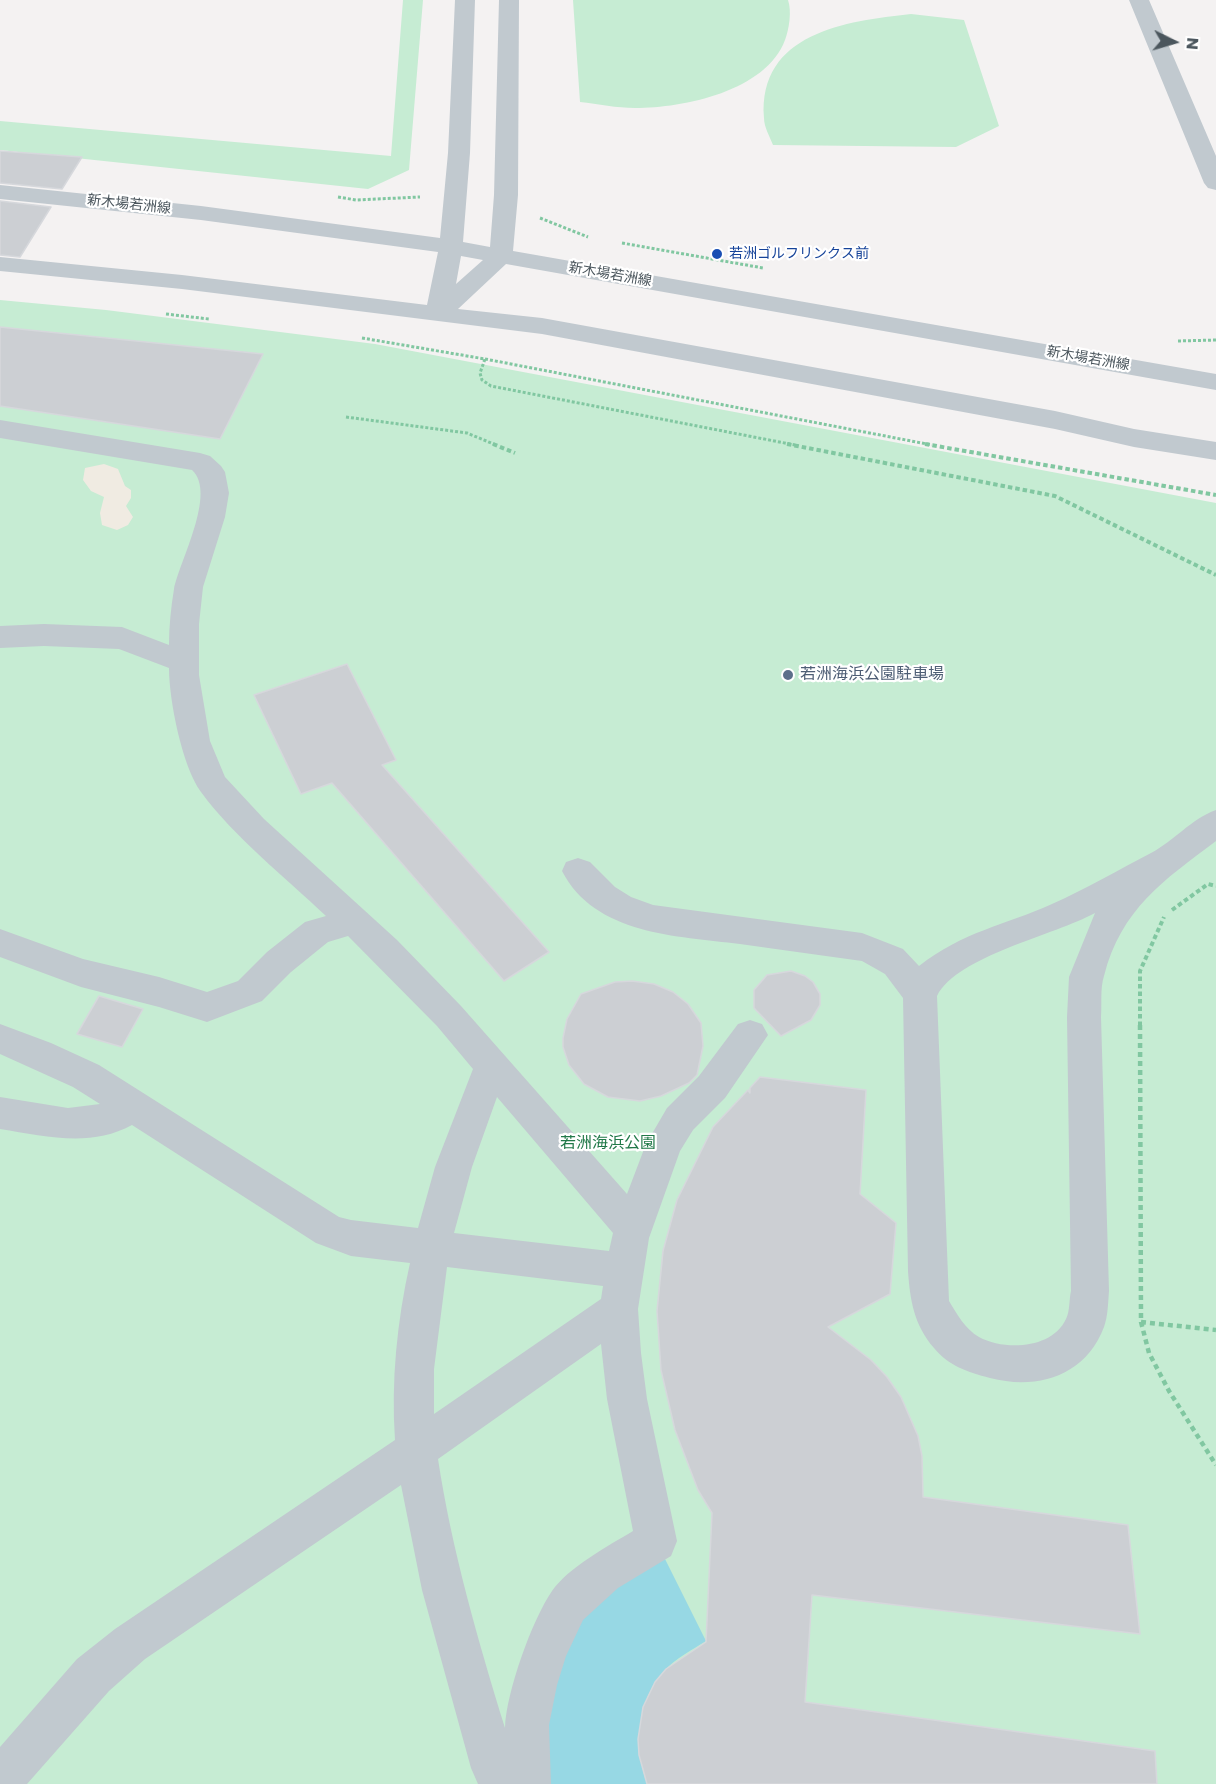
<!DOCTYPE html>
<html>
<head>
<meta charset="utf-8">
<style>
	body { margin:0 }
	#map { position:relative; width:1216px; height:1784px; overflow:hidden; background:#f4f2f2; font-family:Poppins,sans-serif }
	canvas { display:block }
	.north { position:absolute; left:1144px; top:12px; width:60px; height:60px; -webkit-text-stroke:4px #fff; paint-order:stroke; rotate:95deg; font-size:16px; font-weight:700; line-height:24px; text-align:center; color:#4b565d }
	.north::after { content:''; display:block; margin:auto; width:21px; height:27px; background:#4b565d; clip-path:polygon(50% 0,100% 100%,50% 72%,0 100%) }
</style>
</head>
<body>
<div id="map">
<canvas width="1216" height="1784"></canvas>
<div class="north">N</div>
</div>
<script>
const ctx = document.querySelector('canvas').getContext('2d');
ctx.lineJoin = 'round';
function fill(path, color) {
  ctx.fillStyle = color;
  ctx.fill(path, 'evenodd');
}
function stroke(path, color, width, dash) {
  ctx.strokeStyle = color;
  ctx.lineWidth = width;
  ctx.lineCap = dash ? 'butt' : 'round';
  ctx.setLineDash(dash || []);
  ctx.stroke(path);
}
function write(font, color, halo, rows, align = 'center') {
  ctx.font = font + ' Poppins,"Noto Sans JP",sans-serif';
  ctx.lineWidth = 4.5;
  ctx.setLineDash([]);
  ctx.textBaseline = 'middle';
  ctx.strokeStyle = halo;
  ctx.fillStyle = color;
  for (const [text, x, y, turn = 0] of rows) {
    ctx.save();
    ctx.translate(x, y);
    ctx.rotate((+turn || 0) * Math.PI / 180);
    ctx.textAlign = isNaN(turn) ? turn : align;
    if (halo) ctx.strokeText(text, 0, 0);
    ctx.fillText(text, 0, 0);
    ctx.restore();
  }
}
fill(new Path2D(`
	M403,0H423L409,170L368,189L0,150V121L391,156Z
	M573,0H788C792,11 789,30 785,40C766,91 684,108 635,108C617,108 598,104 580,102Z
	M911,14L964,20L999,126L956,147L773,145C770,137 764,127 764,118C758,33 846,21 911,14Z
	M0,300L106,310L375,344L1216,503V1784H0Z`), '#c6ecd3');
fill(new Path2D(`
	M104,464L118,469L125,486L131,490V498L126,506L133,517L128,525L117,530L102,525L100,513L104,497L91,491L83,480L85,468Z`), '#f0ebe2');
fill(new Path2D(`
	M656,1541L706,1641C692,1650 676,1658 665,1670C636,1701 634,1746 647,1784H528L549,1641Z`), '#97d8e4');
const building = new Path2D(`
	M0,151L82,157L62,189L0,183Z
	M0,201L51,207L20,257L0,255Z
	M0,327L263,354L220,439L0,406Z
	M347,664L396,760L382,765L549,952L504,981L332,783L301,794L254,695Z
	M791,971L805,976L813,982L820,994V1005L811,1020L781,1036L754,1008V990L767,975Z
	M632,981L654,984L673,992L688,1004L701,1023L703,1046L697,1075L689,1083L661,1096L640,1101L608,1097L584,1084L569,1065L563,1047V1038L567,1019L581,994L615,982Z
	M99,996L143,1009L122,1047L77,1034Z
	M760,1077L866,1090L860,1194L896,1223L890,1294L828,1327L871,1360L887,1377L901,1397L918,1436L922,1456L923,1497L1128,1525L1140,1634L812,1595L805,1702L1155,1751L1157,1784H647L639,1755L638,1739L643,1707L655,1682L666,1669L706,1642L712,1513L698,1490L675,1430L661,1370L657,1311L663,1251L677,1200L713,1127L748,1090L750,1093V1088Z`);
fill(building, '#cccfd3');
stroke(building, '#d6d8dc', 1.5);
stroke(new Path2D(`
	M338,197L356,200L420,197
	M540,218L588,237
	M622,243L763,268
	M166,314L209,319
	M362,338L485,359L480,373L482,380L491,386L795,445
	M1178,341L1216,340
	M485,359L932,445
	M346,417L467,433L496,445`), '#81c7a1', 3, [3, 2]);
stroke(new Path2D(`
	M493,444L515,453
	M787,444L1055,496L1216,575
	M925,444L1216,495
	M1172,910L1208,884L1216,886
	M1140,1026V971L1164,917`), '#81c7a1', 4, [4.5, 3]);
stroke(new Path2D(`
	M1140,1025L1141,1322L1149,1353L1169,1391L1216,1465
	M1141,1322L1216,1330`), '#81c7a1', 4.5, [5, 4]);
fill(new Path2D(`
	M455,0H475L470,153L463,242L490,247L494,195L499,0H519L518,195L513,251L1216,374V390L506,264L458,309L542,318L1055,411L1134,429L1216,442V460L1134,447L1055,429L542,334L182,289L0,271V257L182,275L427,305L438,252L201,220L0,199V185L201,206L440,238L448,153ZM461,256L483,260L456,284Z
	M1129,0H1149L1216,156V190L1208,188L1204,183Z
	M0,420L200,453L210,456L221,466L225,472L229,493L225,517L203,587L199,624V675L210,741L225,777L264,819L397,940L461,1006L627,1194L646,1144L667,1108L699,1076L738,1024L750,1020L762,1024L768,1035L725,1098L693,1130L680,1151L649,1238L638,1309L641,1353L647,1399L677,1541L671,1556L618,1588L583,1620L566,1656L557,1685L549,1725L551,1784H478L471,1768L422,1590L401,1485L145,1659L109,1691L27,1784H0V1747L77,1659L115,1629L395,1440C391,1381 397,1321 410,1263L351,1256L316,1243L132,1125C90,1148 45,1136 0,1129V1097L68,1108L100,1104L73,1087L0,1054V1024L51,1043L99,1065L339,1217L351,1220L418,1228L435,1167L473,1069L437,1026L348,936L328,942L291,972L262,1001L207,1022L159,1007L81,987L0,957V929L83,959L159,977L207,992L238,981L267,952L305,922L326,916C285,877 234,837 201,792C182,766 169,700 169,668L119,649L44,646L0,648V626L44,624L122,627L169,645C169,626 171,607 174,589C180,560 217,493 192,470L0,438ZM497,1097L613,1233L609,1251L454,1233L472,1167ZM447,1267L603,1286L601,1299L434,1414V1369ZM601,1344L607,1399L633,1531C608,1546 569,1567 552,1591C532,1620 506,1693 505,1728C478,1640 452,1551 438,1459Z
	M1216,810V841C1164,880 1121,909 1104,976C1100,988 1102,1004 1101,1017L1109,1291C1108,1303 1108,1316 1104,1327C1085,1377 1036,1390 990,1378C967,1372 949,1366 934,1348C914,1325 910,1300 908,1271L903,998L885,974L862,961C821,955 780,950 740,944C677,936 595,935 562,871L566,862L578,858L590,862L615,887L631,897L653,905L862,933L903,949L919,966C964,931 1003,926 1052,904C1086,889 1118,870 1151,853C1174,841 1191,819 1216,810ZM1095,913L1069,977L1067,1017L1071,1291C1069,1299 1070,1311 1066,1319C1052,1349 1005,1351 979,1337C965,1329 957,1314 949,1301L937,996C957,956 1055,935 1095,913Z`), '#c1c9cf');
for (const [x, y, r, color] of [
	[717,254,6,"#1a4fb4"],
	[788,675,6,"#5c6f8a"]
]) {
  const dot = new Path2D();
  dot.arc(x, y, r, 0, 2 * Math.PI);
  ctx.fillStyle = color;
  ctx.fill(dot);
  stroke(dot, '#fff', 2);
}
write('14px', '#4b565d', '#fff', [
	["新木場若洲線",129,205,6],
	["新木場若洲線",610,275,10],
	["新木場若洲線",1088,359,10]
]);
write('14px', '#164399', '#fff', [
	["若洲ゴルフリンクス前",729,254]
], 'left');
write('16px', '#4e5e75', '#fff', [
	["若洲海浜公園駐車場",800,675]
], 'left');
write('16px', '#217949', '#fff', [
	["若洲海浜公園",608,1144]
]);
</script>
</body>
</html>
